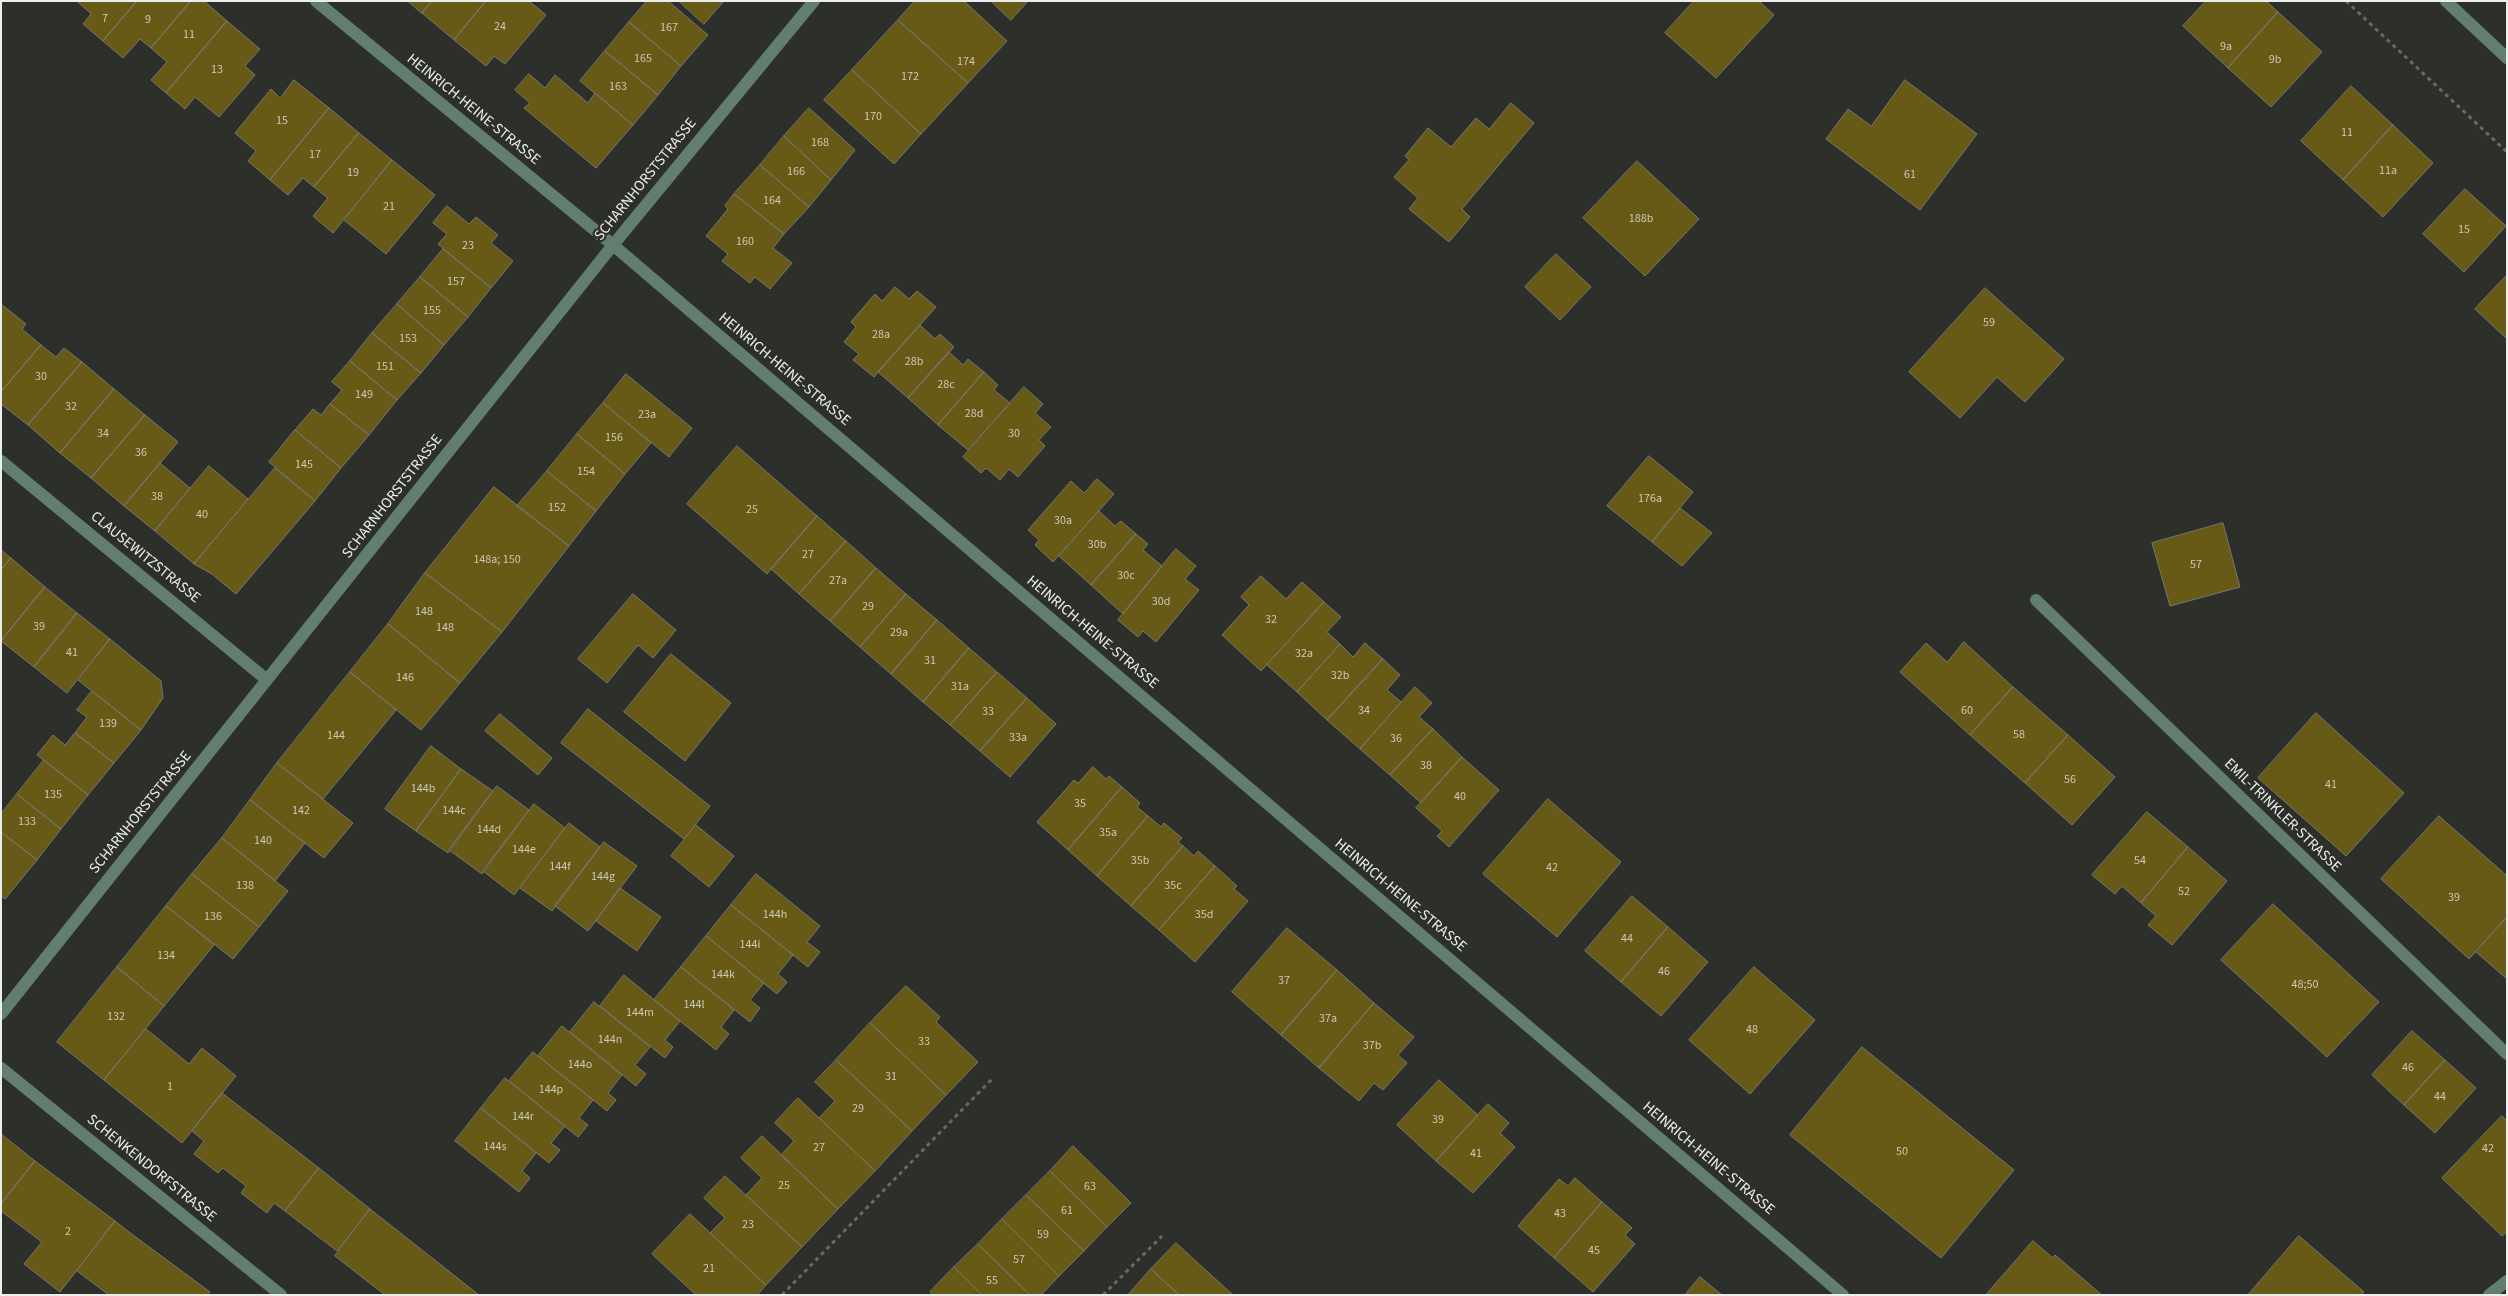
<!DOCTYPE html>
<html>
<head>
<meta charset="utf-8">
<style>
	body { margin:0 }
	#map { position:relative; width:2508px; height:1296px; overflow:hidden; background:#2d302a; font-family:"Source Sans 3",sans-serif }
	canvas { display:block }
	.frame { position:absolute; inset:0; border:2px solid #eceeeb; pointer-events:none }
</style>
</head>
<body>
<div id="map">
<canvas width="2508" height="1296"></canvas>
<div class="frame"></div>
</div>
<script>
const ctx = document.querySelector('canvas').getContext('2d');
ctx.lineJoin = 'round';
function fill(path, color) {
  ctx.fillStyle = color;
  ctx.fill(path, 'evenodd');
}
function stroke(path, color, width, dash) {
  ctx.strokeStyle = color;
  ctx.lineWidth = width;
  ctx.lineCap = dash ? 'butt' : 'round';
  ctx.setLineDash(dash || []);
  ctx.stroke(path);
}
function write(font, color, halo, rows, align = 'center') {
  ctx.font = font + ' "Source Sans 3",sans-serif';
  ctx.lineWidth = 4.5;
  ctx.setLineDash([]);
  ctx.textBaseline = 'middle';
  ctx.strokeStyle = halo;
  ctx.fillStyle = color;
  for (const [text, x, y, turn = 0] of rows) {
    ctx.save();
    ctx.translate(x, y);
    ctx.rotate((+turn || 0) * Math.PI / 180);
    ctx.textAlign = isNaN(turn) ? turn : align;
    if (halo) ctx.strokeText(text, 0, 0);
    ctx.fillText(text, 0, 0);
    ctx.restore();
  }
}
const building = new Path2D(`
	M77,1H137L103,41L83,24L91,14Z
	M137,1H191L151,48L140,39L123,58L103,41Z
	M191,1H204L227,21L166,93L151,80L167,62L151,48Z
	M408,1H432L422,13Z
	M432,1H486L454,40L422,13Z
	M486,1H529L546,15L505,64L494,56L486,66L454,40Z
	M647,1H668L708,35L681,66L629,22Z
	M679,1H724L704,24Z
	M915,1H964L1007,41L968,83L898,20Z
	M991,1H1028L1011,20Z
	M1694,1H1759L1774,15L1716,78L1665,33Z
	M2206,1H2266L2278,12L2228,68L2183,26Z
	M2278,12L2322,52L2271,107L2228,68Z
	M898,20L968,83L921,134L852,70Z
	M227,21L260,49L245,66L255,75L219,117L195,97L185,109L166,93Z
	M629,22L681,66L658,95L605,51Z
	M605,51L658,95L633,125L580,81Z
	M852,70L921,134L894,164L824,100Z
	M529,74L545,88L555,75L588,103L595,93L633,125L596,168L524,108L530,103L515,90Z
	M294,80L329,108L270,180L248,161L256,151L235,133L271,89L280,98Z
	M1905,80L1977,134L1920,210L1826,139L1848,109L1871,126Z
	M2351,86L2393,125L2343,180L2301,141Z
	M1511,103L1534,123L1462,209L1470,217L1449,242L1409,209L1418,198L1394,177L1409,160L1405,156L1428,128L1451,147L1476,118L1489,129Z
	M329,108L359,133L314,187L303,178L288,195L270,180Z
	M809,108L855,150L831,180L784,136Z
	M2393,125L2433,163L2383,217L2343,180Z
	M359,133L392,160L333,233L313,216L328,198L314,187Z
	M784,136L831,180L809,207L760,165Z
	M392,160L435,195L386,254L344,220Z
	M1637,161L1699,219L1645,276L1583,218Z
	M760,165L809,207L784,234L734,194Z
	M2465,189L2506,226L2464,272L2423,234Z
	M734,194L784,234L773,248L792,263L770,289L755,277L750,283L722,261L728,254L706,236L728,209L725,206Z
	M447,206L469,224L476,217L498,235L491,243L513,261L491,288L438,244L447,234L433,223Z
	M443,249L491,288L468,317L420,277Z
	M1556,254L1591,287L1560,320L1525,287Z
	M2507,275V339L2475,309Z
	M420,277L468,317L444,345L397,304Z
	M895,287L909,299L917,291L936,307L874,377L853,360L859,354L844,342L856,327L851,322L875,294L882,301Z
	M1985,288L2064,359L2025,402L1997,377L1960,418L1909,372Z
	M1,304L26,324L22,329L41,345L1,392Z
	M397,304L444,345L421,373L372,333Z
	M920,325L935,339L940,334L954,347L908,398L878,372Z
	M372,333L421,373L397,400L350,361Z
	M41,345L56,357L64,348L82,362L28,425L1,404V392Z
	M949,352L963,365L968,359L984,372L938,425L908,398Z
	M350,361L397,400L369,435L330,404L342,390L332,382Z
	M82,362L114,389L60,453L28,425Z
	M984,372L998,385L994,390L1010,403L968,450L938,425Z
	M626,374L692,428L669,457L603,403Z
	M1024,387L1043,404L1035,413L1051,427L1039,440L1045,446L1018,477L1009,469L1000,480L986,468L981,473L963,457Z
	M114,389L145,415L91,478L60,453Z
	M603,403L651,443L625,474L577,434Z
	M330,404L369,435L341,468L295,430L313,409L321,415Z
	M145,415L178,442L124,506L91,478Z
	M295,430L341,468L315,501L269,462Z
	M577,434L625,474L596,511L547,471Z
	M737,446L817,516L767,574L687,504Z
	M1649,456L1693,492L1652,542L1607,506Z
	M160,463L190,488L155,531L124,506Z
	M209,466L248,499L194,564L155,531Z
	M275,468L315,501L236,594L212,574L194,564Z
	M547,471L596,511L569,546L517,506Z
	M1097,479L1114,494L1053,562L1035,545L1039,540L1028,530L1071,481L1084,493Z
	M494,487L569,546L502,632L425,573Z
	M1680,508L1712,533L1682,566L1652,542Z
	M1099,511L1115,526L1121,521L1136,534L1091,585L1059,556Z
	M817,516L846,541L799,594L771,569Z
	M2223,523L2240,587L2170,606L2152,543Z
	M1136,534L1148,544L1143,550L1162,566L1123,614L1091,585Z
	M846,541L876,568L830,621L799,594Z
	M1176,549L1196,566L1185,579L1199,590L1156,642L1143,631L1138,637L1118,620Z
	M1,550L11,558L1,570Z
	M11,558L45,587L1,641V570Z
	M876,568L906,594L860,647L830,621Z
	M425,573L502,632L460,683L388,624Z
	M1261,576L1286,599L1302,582L1324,602L1261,671L1222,635L1249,605L1241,597Z
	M45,587L77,613L34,667L1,641Z
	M633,594L676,630L653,658L638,645L607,683L578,659Z
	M906,594L937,620L891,674L860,647Z
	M1324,602L1341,617L1327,632L1340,644L1297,692L1267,665Z
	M77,613L110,639L67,693L34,667Z
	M937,620L969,648L923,702L891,674Z
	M388,624L460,683L421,730L350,672Z
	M110,639L161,681L163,698L141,730L78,680Z
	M1964,642L2013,687L1970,735L1900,672L1926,643L1947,662Z
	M1365,643L1383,659L1327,720L1297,692L1340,644L1353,657Z
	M969,648L997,672L950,725L923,702Z
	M671,654L731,703L685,761L624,712Z
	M1383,659L1400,675L1387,690L1401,702L1360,749L1327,720Z
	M350,672L396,710L323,799L277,763Z
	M997,672L1027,698L980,751L950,725Z
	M1415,687L1432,703L1419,717L1433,729L1390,775L1360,749Z
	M2013,687L2068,735L2025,783L1970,735Z
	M92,691L141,730L114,763L75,733L87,717L77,710Z
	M1027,698L1056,724L1010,777L980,751Z
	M588,709L710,806L684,839L561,743Z
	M2316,713L2404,793L2346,856L2258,778Z
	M500,714L552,758L538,775L485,731Z
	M1433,729L1462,757L1421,803L1390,775Z
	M75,733L114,763L88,795L37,755L53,735L65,745Z
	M2068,735L2115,777L2072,825L2025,783Z
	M431,746L461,769L416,831L385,809Z
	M1462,757L1499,790L1449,847L1437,836L1442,831L1416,808Z
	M44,760L88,795L61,829L17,794Z
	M277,763L353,823L324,858L250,800Z
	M1093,767L1106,779L1109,776L1122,787L1068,850L1037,822L1074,780L1078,783Z
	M461,769L493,791L448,853L416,831Z
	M497,786L529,810L482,874L449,850Z
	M1122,787L1140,803L1137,807L1148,816L1097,876L1068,850Z
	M17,794L61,829L37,860L1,832V814Z
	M1548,799L1621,862L1557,937L1483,874Z
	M250,800L305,843L275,881L222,838Z
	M534,804L565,828L514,895L483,871Z
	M2147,812L2188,847L2141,903L2122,886L2115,894L2092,875Z
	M1148,816L1161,827L1164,823L1182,838L1178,842L1183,846L1131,906L1097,876Z
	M2439,816L2507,876V917L2469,959L2381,879Z
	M569,823L600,847L552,911L520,888Z
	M696,825L734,856L709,887L671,856Z
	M1,832L37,860L5,899L1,896Z
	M222,838L288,891L259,927L192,874Z
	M604,842L637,866L588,931L555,906Z
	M1183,846L1194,856L1198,851L1215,866L1159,930L1131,906Z
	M2188,847L2227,881L2172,945L2148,925L2156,916L2141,903Z
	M1215,866L1237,886L1234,889L1248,901L1195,962L1159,930Z
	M192,874L259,927L233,959L166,906Z
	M756,874L820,926L807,942L820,952L808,967L731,905Z
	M620,888L661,917L637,951L596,921Z
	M1632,896L1668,927L1621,982L1585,951Z
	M2273,904L2379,1002L2327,1057L2221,960Z
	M731,905L793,955L778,974L787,982L777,994L706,936Z
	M166,906L214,945L164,1006L117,967Z
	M2507,917V979L2476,952Z
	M1668,927L1708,962L1661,1016L1621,982Z
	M1287,928L1337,970L1281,1035L1232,992Z
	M706,936L764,983L750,1000L760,1008L750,1022L681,967Z
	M117,967L164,1006L104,1080L57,1042Z
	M681,967L734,1010L721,1027L729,1034L716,1050L654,1000Z
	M1754,967L1815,1020L1750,1094L1689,1040Z
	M1337,970L1374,1003L1319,1068L1281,1035Z
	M624,975L680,1021L665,1040L673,1047L665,1058L600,1006Z
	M906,986L940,1017L936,1022L978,1062L946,1095L870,1023Z
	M594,1002L650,1047L635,1065L646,1074L636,1086L570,1032Z
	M1374,1003L1414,1037L1398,1055L1407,1063L1383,1090L1374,1083L1359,1101L1319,1068Z
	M870,1023L946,1095L912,1131L836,1060Z
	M562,1026L622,1075L608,1093L616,1100L607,1111L538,1056Z
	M146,1029L189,1064L202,1048L236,1076L182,1143L104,1080Z
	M2412,1031L2445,1060L2404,1105L2372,1075Z
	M1862,1047L2014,1170L1941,1258L1790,1135Z
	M533,1052L593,1100L579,1118L588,1125L578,1137L509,1081Z
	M836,1060L912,1131L875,1171L819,1118L835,1101L815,1082Z
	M2445,1060L2476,1088L2435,1133L2404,1105Z
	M505,1078L565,1126L551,1143L560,1150L549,1163L481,1108Z
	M1439,1080L1478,1115L1436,1161L1397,1125Z
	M222,1093L319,1168L285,1211L274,1203L267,1213L241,1193L246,1186L223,1168L218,1173L194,1154L204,1141L192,1131Z
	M798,1098L875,1171L838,1209L781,1155L794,1141L775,1123Z
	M1488,1104L1509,1123L1500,1133L1515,1147L1473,1193L1436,1161Z
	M481,1108L536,1153L522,1171L530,1178L519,1192L455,1141Z
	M2502,1116L2507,1121V1232L2502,1236L2442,1178Z
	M1,1134L35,1161L1,1204Z
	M762,1136L838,1209L802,1247L746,1195L762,1178L741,1158Z
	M1073,1146L1131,1203L1107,1227L1050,1171Z
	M35,1161L115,1221L60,1292L24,1264L42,1242L1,1211V1204Z
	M319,1168L370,1209L337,1251L285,1211Z
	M1050,1171L1107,1227L1084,1251L1026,1195Z
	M725,1176L802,1247L766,1285L710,1233L725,1218L704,1198Z
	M1575,1178L1602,1202L1554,1258L1518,1226L1559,1179L1568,1186Z
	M1026,1195L1084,1251L1059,1276L1002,1219Z
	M1602,1202L1632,1228L1625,1235L1635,1244L1593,1292L1554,1258Z
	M370,1209L479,1295H385L335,1256Z
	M690,1214L766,1285L757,1295H696L652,1254Z
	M1002,1219L1059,1276L1041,1295H1030L978,1244Z
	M115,1221L129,1232L210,1292L208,1295H109L77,1271Z
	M2299,1236L2364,1292L2361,1295H2248Z
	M2033,1241L2053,1258L2055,1255L2102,1295H1986Z
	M1176,1243L1233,1295H1179L1151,1269Z
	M978,1244L1030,1295H982L954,1267Z
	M954,1267L982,1295H933L930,1292Z
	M1151,1269L1179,1295H1128Z
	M1700,1277L1722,1295H1685Z`);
fill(building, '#675916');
stroke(building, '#787770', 1);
stroke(new Path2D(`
	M2346,1L2507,152
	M782,1295L993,1078
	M1103,1295L1162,1236`), '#676964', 3, [4, 4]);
stroke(new Path2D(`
	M316,1L613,245L1843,1295
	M2446,1L2507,58
	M1,461L267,680
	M2036,600L2507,1054
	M1,1014L613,245L814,1
	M1,1068L281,1295
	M2489,1295L2507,1281`), '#617e71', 12);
write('12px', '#cbc9b6', null, [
	["7",105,19],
	["9",148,20],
	["24",500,27],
	["167",669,28],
	["11",189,35],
	["9a",2226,47],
	["165",643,59],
	["9b",2275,60],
	["174",966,62],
	["13",217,70],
	["172",910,77],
	["163",618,87],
	["170",873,117],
	["15",282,121],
	["11",2347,133],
	["168",820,143],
	["17",315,155],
	["11a",2388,171],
	["166",796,172],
	["19",353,173],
	["61",1910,175],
	["164",772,201],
	["21",389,207],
	["188b",1641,219],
	["15",2464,230],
	["160",745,242],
	["23",468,246],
	["157",456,282],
	["155",432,311],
	["59",1989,323],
	["28a",881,335],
	["153",408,339],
	["28b",914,362],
	["151",385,367],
	["30",41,377],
	["28c",946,385],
	["149",364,395],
	["32",71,407],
	["28d",974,414],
	["23a",647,415],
	["34",103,434],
	["30",1014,434],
	["156",614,438],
	["36",141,453],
	["145",304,465],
	["154",586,472],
	["38",157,497],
	["176a",1650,499],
	["152",557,508],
	["25",752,510],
	["40",202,515],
	["30a",1063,521],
	["30b",1097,545],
	["27",808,555],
	["148a; 150",497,560],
	["57",2196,565],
	["30c",1126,576],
	["27a",838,581],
	["30d",1161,602],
	["29",868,607],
	["148",424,612],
	["32",1271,620],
	["39",39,627],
	["148",445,628],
	["29a",899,633],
	["41",72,653],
	["32a",1304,654],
	["31",930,661],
	["32b",1340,676],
	["146",405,678],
	["31a",960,687],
	["34",1364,711],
	["60",1967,711],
	["33",988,712],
	["139",108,724],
	["58",2019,735],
	["144",336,736],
	["33a",1018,738],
	["36",1396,739],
	["38",1426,766],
	["56",2070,780],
	["41",2331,785],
	["144b",423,789],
	["135",53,795],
	["40",1460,797],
	["35",1080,804],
	["142",301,811],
	["144c",454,811],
	["133",27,822],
	["144d",489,830],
	["35a",1108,833],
	["140",263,841],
	["144e",524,850],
	["35b",1140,861],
	["54",2140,861],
	["144f",560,867],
	["42",1552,868],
	["144g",603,877],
	["138",245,886],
	["35c",1173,886],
	["52",2184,892],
	["39",2454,898],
	["144h",775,915],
	["35d",1204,915],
	["136",213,917],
	["44",1627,939],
	["144i",750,945],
	["134",166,956],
	["46",1664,972],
	["144k",723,975],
	["37",1284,981],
	["48;50",2305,985],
	["144l",694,1005],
	["144m",640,1013],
	["132",116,1017],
	["37a",1328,1019],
	["48",1752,1030],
	["144n",610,1040],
	["33",924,1042],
	["37b",1372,1046],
	["144o",580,1065],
	["46",2408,1068],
	["31",891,1077],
	["1",170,1087],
	["144p",551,1090],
	["44",2440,1097],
	["29",858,1109],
	["144r",523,1117],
	["39",1438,1120],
	["144s",495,1147],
	["27",819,1148],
	["42",2488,1149],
	["50",1902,1152],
	["41",1476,1154],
	["25",784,1186],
	["63",1090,1187],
	["61",1067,1211],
	["43",1560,1214],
	["23",748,1225],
	["2",68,1232],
	["59",1043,1235],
	["45",1594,1251],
	["57",1019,1260],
	["21",709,1269],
	["55",992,1281]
]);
write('15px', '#eceeeb', '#2d302a', [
	["HEINRICH-HEINE-STRASSE",473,110,39],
	["SCHARNHORSTSTRASSE",646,180,-51],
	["HEINRICH-HEINE-STRASSE",784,370,40],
	["SCHARNHORSTSTRASSE",393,497,-52],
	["CLAUSEWITZSTRASSE",145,558,39],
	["HEINRICH-HEINE-STRASSE",1092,633,40],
	["SCHARNHORSTSTRASSE",141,813,-51],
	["EMIL-TRINKLER-STRASSE",2282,816,44],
	["HEINRICH-HEINE-STRASSE",1400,896,40],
	["HEINRICH-HEINE-STRASSE",1708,1159,40],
	["SCHENKENDORFSTRASSE",151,1169,39]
]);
</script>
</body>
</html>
